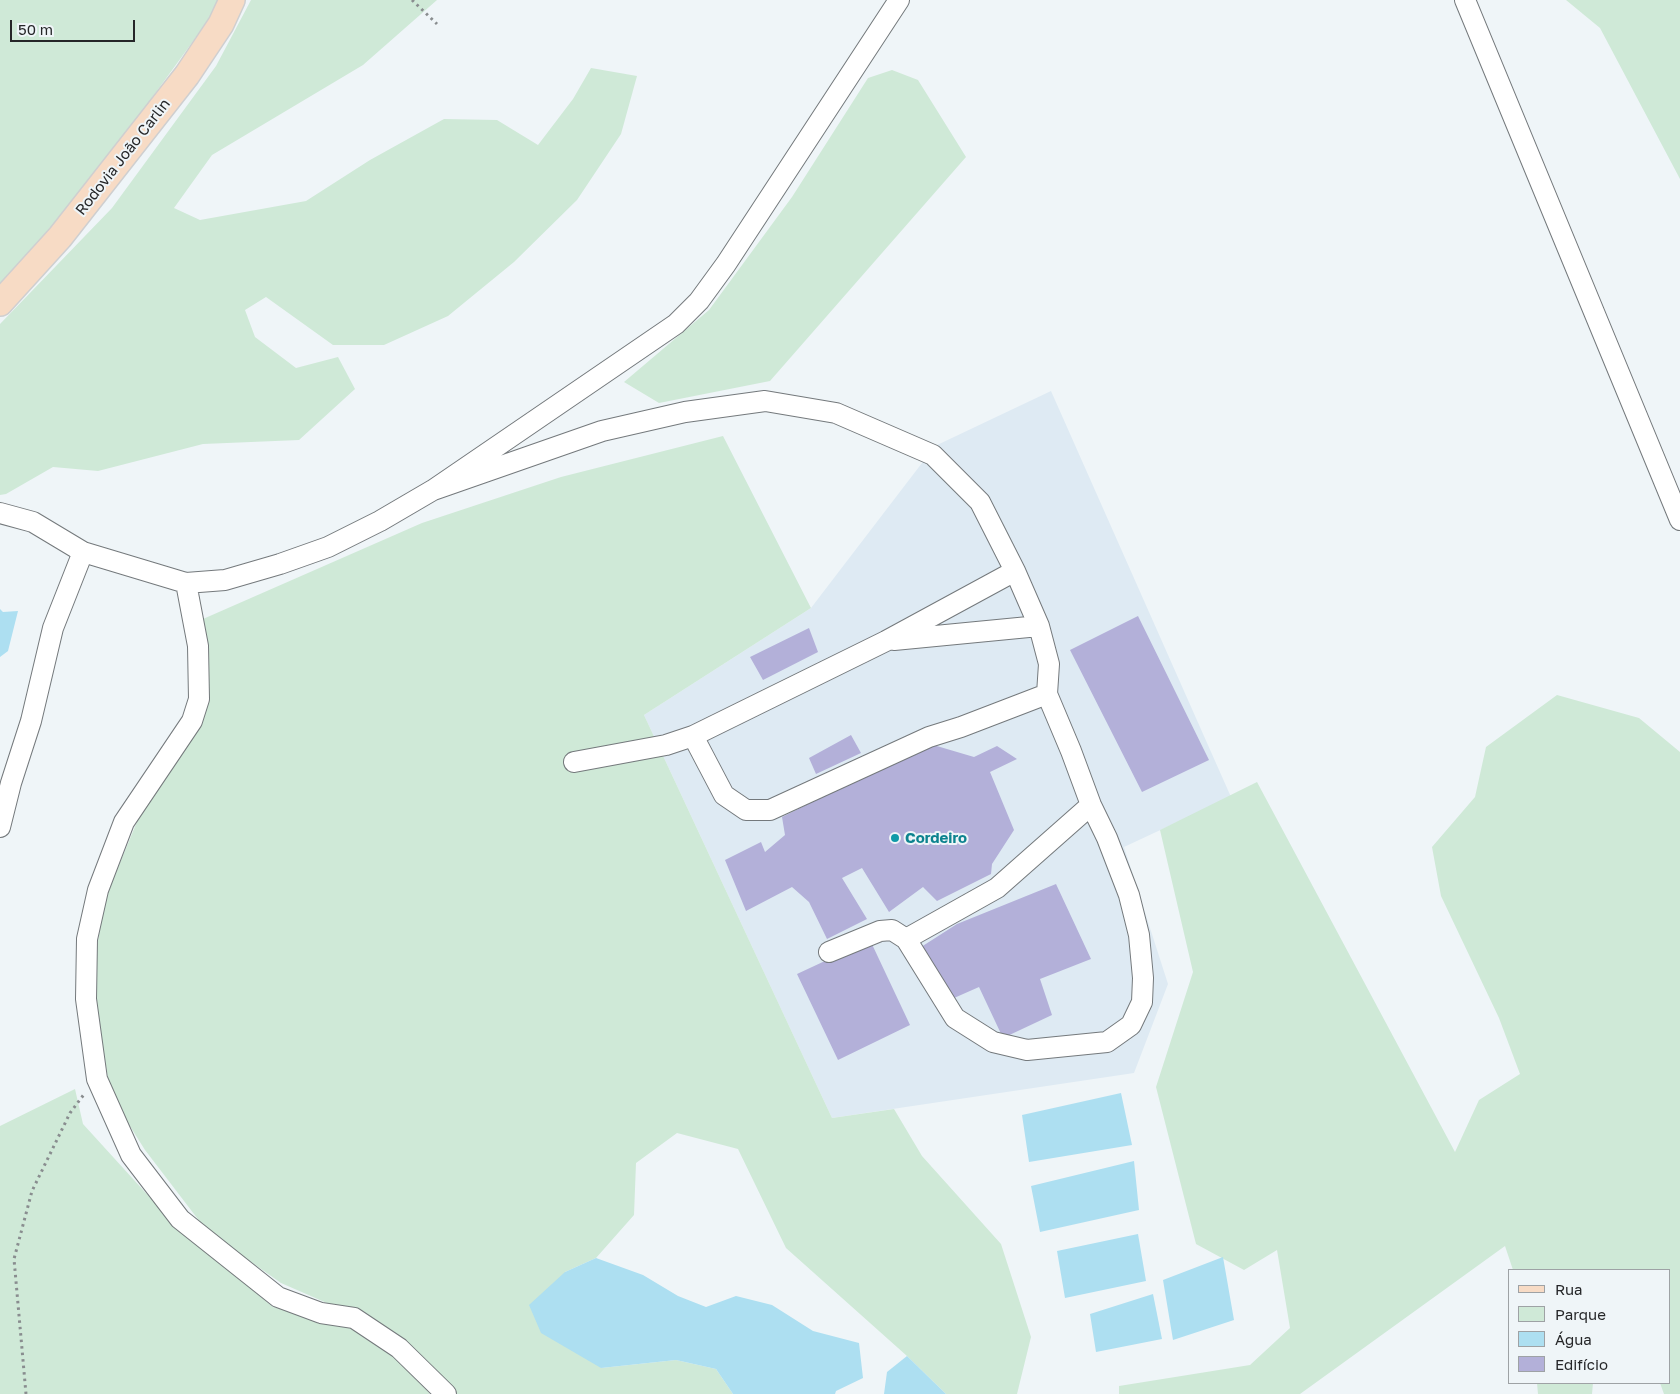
<!DOCTYPE html>
<html>
<head>
<meta charset="utf-8">
<style>
	body { margin:0 }
	#map { position:relative; width:1680px; height:1394px; overflow:hidden; background:#eff5f8; font-family:"Golos Text",sans-serif }
	canvas { display:block }
	.legend { position:absolute; left:1508px; top:1269px; width:162px; height:115px; box-sizing:border-box; background:#eff5f8; border:1px solid #9ea2a5; margin:0; padding:6px 9px; list-style:none; font-size:15px; color:#252628 }
	.legend li { display:flex; align-items:center; gap:10px; height:25px }
	.legend b { width:25px; border:1px solid #9ea2a5 }
	.scale { position:absolute; left:10px; top:20px; width:125px; height:22px; box-sizing:border-box; border:2px solid #252628; border-top:0; padding-left:6px; font-size:15px; line-height:18px; white-space:nowrap; color:#252628; -webkit-text-stroke:4px #eff5f8; paint-order:stroke }
</style>
</head>
<body>
<div id="map">
<canvas width="1680" height="1394"></canvas>
<ul class="legend">
<li><b style="height:6px;background:#f7dbc5"></b>Rua</li>
<li><b style="height:14px;background:#cfe9d7"></b>Parque</li>
<li><b style="height:14px;background:#addff1"></b>Água</li>
<li><b style="height:14px;background:#b3b0d9"></b>Edifício</li>
</ul>
<div class="scale">50 m</div>
</div>
<script>
const ctx = document.querySelector('canvas').getContext('2d');
ctx.lineJoin = 'round';
function fill(path, color) {
  ctx.fillStyle = color;
  ctx.fill(path, 'evenodd');
}
function stroke(path, color, width, dash) {
  ctx.strokeStyle = color;
  ctx.lineWidth = width;
  ctx.lineCap = dash ? 'butt' : 'round';
  ctx.setLineDash(dash || []);
  ctx.stroke(path);
}
function write(font, color, halo, rows, align = 'center') {
  ctx.font = font + ' "Golos Text",sans-serif';
  ctx.lineWidth = 4;
  ctx.setLineDash([]);
  ctx.textBaseline = 'middle';
  ctx.strokeStyle = halo;
  ctx.fillStyle = color;
  for (const [text, x, y, turn = 0] of rows) {
    ctx.save();
    ctx.translate(x, y);
    ctx.rotate((+turn || 0) * Math.PI / 180);
    ctx.textAlign = isNaN(turn) ? turn : align;
    if (halo) ctx.strokeText(text, 0, 0);
    ctx.fillText(text, 0, 0);
    ctx.restore();
  }
}
fill(new Path2D(`
	M1051,391L1231,797L1124,847L1168,984L1134,1073L832,1118L644,715L811,608L935,446Z`), '#deeaf3');
fill(new Path2D(`
	M0,0H218L207,22L90,183L0,284Z
	M251,0H437L363,65L212,155L174,208L200,220L306,201L370,160L444,119L497,120L538,145L573,99L591,68L637,76L621,134L577,200L514,262L448,316L384,345H333L266,297L245,310L255,337L296,368L338,357L355,389L299,440L203,444L98,471L53,467L6,494L0,495V324L112,208L216,66Z
	M1566,0H1680V179L1600,28Z
	M892,70L918,80L966,157L770,381L659,403L624,382L709,310L792,197L868,78Z
	M723,436L811,608L644,715L832,1118L894,1109L922,1156L1001,1244L1031,1337L1017,1394H946L907,1356L786,1248L738,1149L677,1133L636,1163L634,1215L596,1258L565,1272L601,1368L676,1360L716,1369L733,1394H455L391,1331L281,1283L207,1231L145,1150L111,1096L92,981L104,901L144,805L209,697L203,619L422,523L561,477Z
	M1557,695L1639,718L1680,752V1394H1664L1660,1383H1669V1270H1513L1505,1246L1300,1394H1119V1386L1250,1365L1290,1328L1277,1250L1244,1270L1196,1244L1156,1087L1193,972L1160,830L1257,782L1455,1152L1479,1100L1520,1074L1499,1018L1441,896L1432,847L1475,797L1486,747Z
	M75,1089L83,1124L175,1225L273,1307L347,1326L400,1359L430,1394H0V1126Z
	M1537,1383H1593L1592,1394H1538Z`), '#cfe9d7');
fill(new Path2D(`
	M0,609L3,612L18,611L8,651L0,657Z
	M1121,1093L1132,1145L1029,1162L1022,1115Z
	M1134,1161L1139,1210L1040,1232L1031,1186Z
	M1138,1234L1146,1281L1065,1298L1057,1251Z
	M1223,1257L1234,1320L1173,1340L1163,1280Z
	M596,1258L643,1275L678,1296L706,1307L736,1296L772,1305L813,1331L859,1343L863,1378L836,1391L835,1394H733L716,1369L676,1360L601,1368L541,1333L529,1305L565,1272Z
	M1153,1294L1162,1339L1096,1352L1090,1314Z
	M907,1356L946,1394H884L887,1372Z`), '#addff1');
fill(new Path2D(`
	M1138,616L1209,760L1142,792L1070,650Z
	M809,628L818,652L763,680L750,657Z
	M851,735L861,753L816,774L809,758Z
	M930,744L974,757L997,746L1017,759L990,772L1014,830L992,864L991,874L937,901L923,887L889,912L862,868L842,878L867,919L827,939L809,902L792,887L746,911L725,860L761,842L765,852L785,835L782,817Z
	M1056,884L1091,959L1040,979L1052,1015L1003,1038L979,987L945,1002L918,949L957,924Z
	M870,940L910,1025L838,1060L797,974Z`), '#b3b0d9');
const minor = new Path2D(`
	M1465,0L1680,520
	M433,490L602,431L685,412L765,401L836,413L933,455L980,502L1015,571L1039,626L1049,664L1047,694L1071,751L1091,805L1107,838L1129,895L1139,935L1143,978L1142,1002L1131,1025L1107,1042L1027,1050L993,1042L955,1018L906,939
	M0,513L33,522L83,552L186,583L225,580L280,564L328,547L380,521L433,490L676,324L699,301L726,264L899,0
	M186,583L198,646L199,699L192,721L124,822L98,890L87,939L86,999L97,1079L131,1155L180,1219L278,1297L321,1313L354,1318L399,1348L446,1394
	M894,640L1039,626
	M693,736L724,795L746,810H770L929,737L961,727L1047,694
	M574,762L666,745L693,736L886,641L1015,571
	M0,827L11,783L31,721L53,628L83,552
	M829,952L880,931L892,930L906,939L997,888L1091,805`);
const major = new Path2D(`
	M0,303L60,237L187,75L221,24L232,0`);
stroke(minor, '#74797c', 22);
stroke(major, '#cfcfd0', 28);
stroke(new Path2D(`
	M412,0L437,24
	M26,1394L14,1259L32,1191L70,1113L85,1093`), '#898d8f', 3, [2.5, 4]);
stroke(minor, '#fff', 20);
stroke(major, '#f7dbc5', 25);
for (const [x, y, r, color] of [
	[895,838,5,"#0f9aa8"]
]) {
  const dot = new Path2D();
  dot.arc(x, y, r, 0, 2 * Math.PI);
  ctx.fillStyle = color;
  ctx.fill(dot);
  stroke(dot, '#eff5f8', 2);
}
write('15px', '#252628', '#eff5f8', [
	["Rodovia João Carlin",123,157,-52]
]);
write('bold 15px', '#0d838f', '#eff5f8', [
	["Cordeiro",905,838]
], 'left');
</script>
</body>
</html>
